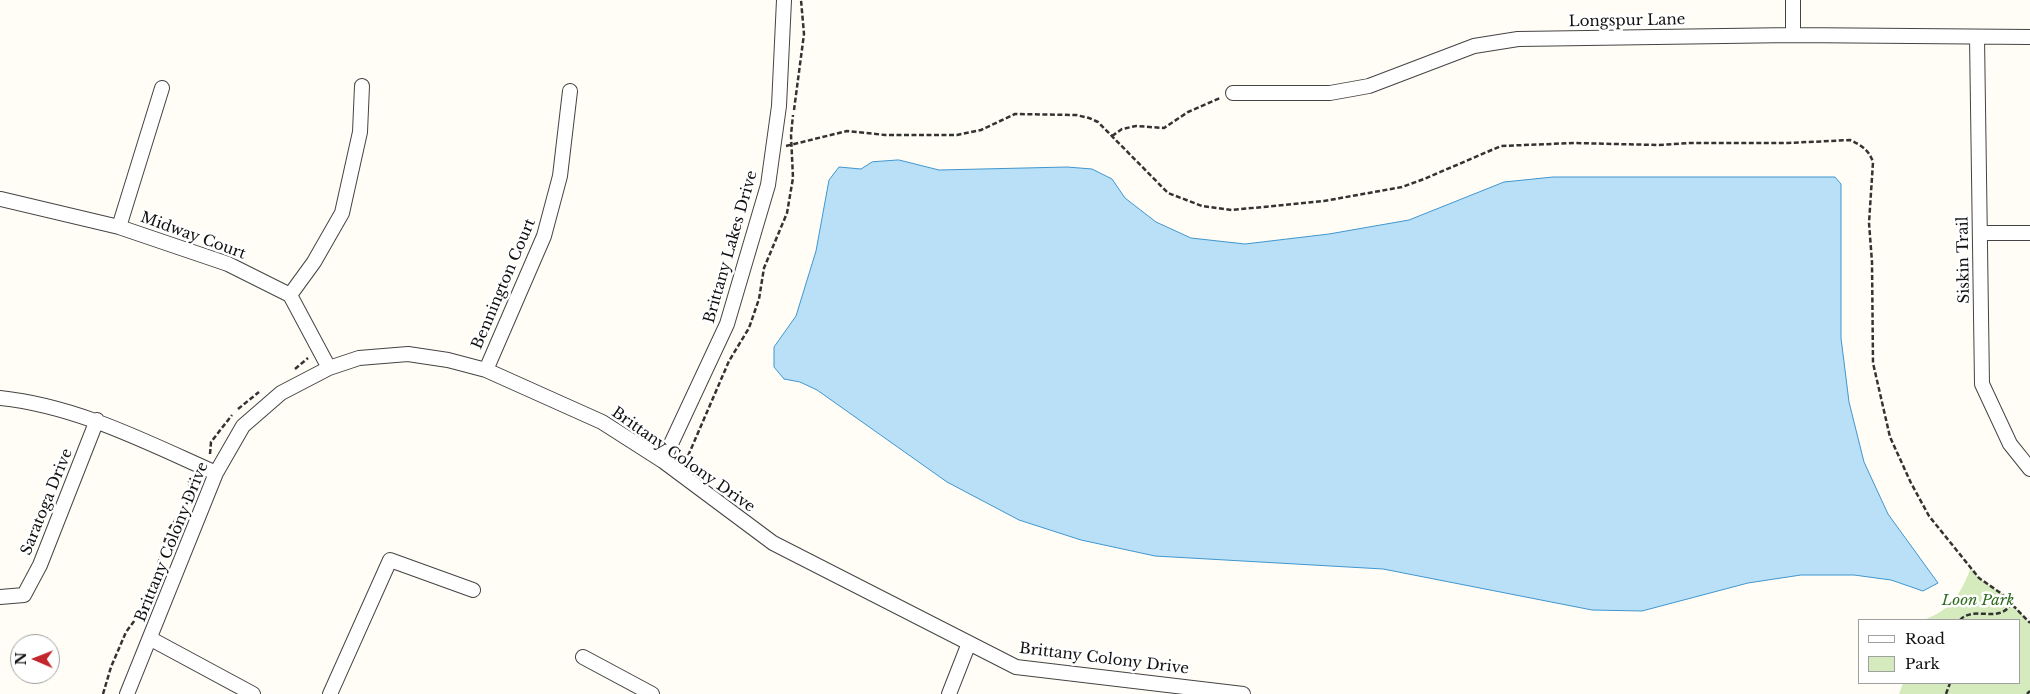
<!DOCTYPE html>
<html>
<head>
<meta charset="utf-8">
<style>
	body { margin:0 }
	#map { position:relative; width:2030px; height:694px; overflow:hidden; background:#fffdf5; font-family:"Libre Baskerville",serif }
	canvas { display:block }
	.legend { position:absolute; left:1858px; top:619px; width:162px; height:65px; box-sizing:border-box; background:#fff; border:1px solid #a0a0a0; margin:0; padding:6px 9px; list-style:none; font-size:15px; color:#111 }
	.legend li { display:flex; align-items:center; gap:10px; height:25px }
	.legend b { width:25px; border:1px solid #a0a0a0 }
	.north { position:absolute; left:10px; top:634px; width:50px; height:50px; box-sizing:border-box; background:#fff; border:1px solid #a0a0a0; border-radius:50%; rotate:271deg; font-size:14px; font-weight:700; line-height:20px; text-align:center; color:#111 }
	.north::after { content:''; display:block; margin:auto; width:18px; height:22px; background:#c4262e; clip-path:polygon(50% 0,100% 100%,50% 72%,0 100%) }
</style>
</head>
<body>
<div id="map">
<canvas width="2030" height="694"></canvas>
<ul class="legend">
<li><b style="height:6px;background:#fff"></b>Road</li>
<li><b style="height:14px;background:#d5ebbd"></b>Park</li>
</ul>
<div class="north">N</div>
</div>
<script>
const ctx = document.querySelector('canvas').getContext('2d');
ctx.lineJoin = 'round';
function fill(path, color) {
  ctx.fillStyle = color;
  ctx.fill(path, 'evenodd');
}
function stroke(path, color, width, dash) {
  ctx.strokeStyle = color;
  ctx.lineWidth = width;
  ctx.lineCap = dash ? 'butt' : 'round';
  ctx.setLineDash(dash || []);
  ctx.stroke(path);
}
function write(font, color, halo, rows, align = 'center') {
  ctx.font = font + ' "Libre Baskerville",serif';
  ctx.lineWidth = 5;
  ctx.setLineDash([]);
  ctx.textBaseline = 'middle';
  ctx.strokeStyle = halo;
  ctx.fillStyle = color;
  for (const [text, x, y, turn = 0] of rows) {
    ctx.save();
    ctx.translate(x, y);
    ctx.rotate((+turn || 0) * Math.PI / 180);
    ctx.textAlign = isNaN(turn) ? turn : align;
    if (halo) ctx.strokeText(text, 0, 0);
    ctx.fillText(text, 0, 0);
    ctx.restore();
  }
}
fill(new Path2D(`
	M1971,568L1979,578L2002,594L2030,623V694H1899L1903,683H2019V620H1924C1953,608 1959,596 1971,568Z`), '#d5ebbd');
const water = new Path2D(`
	M899,160L939,170L1067,167L1092,169L1112,179L1125,198L1156,222L1191,238L1245,244L1329,234L1409,220L1504,182L1553,177H1835L1841,184V338L1849,402L1864,462L1888,514L1938,583L1923,591L1891,580L1854,575H1801L1748,583L1642,611L1592,610L1383,569L1155,556L1081,540L1019,520L947,482L817,390L800,382L784,379L774,367V347L796,316L816,251L829,180L839,167L861,169L872,162Z`);
fill(water, '#b9e0f7');
stroke(water, '#3f96cf', 1);
const street = new Path2D(`
	M1793,0V35
	M1977,37L1982,384L2010,444L2030,469
	M1233,93H1330L1369,86L1474,46L1518,39L1793,35L2030,37
	M1,199L119,227L228,264L290,295L329,368
	M119,227L162,88
	M1980,233H2030
	M290,295L314,262L342,213L360,132L362,86
	M486,370L544,236L560,176L570,91
	M0,398C77,406 146,442 216,473
	M663,461L727,324L768,185L779,106L784,0
	M0,597L24,595L40,565L97,420
	M151,639L253,694
	M583,657L652,694
	M127,694L216,473L243,426L281,393L329,368L359,358L408,354L448,360L486,370L602,422L663,461L773,543L1016,667L1243,694
	M330,694L390,560L473,590
	M949,694L969,643`);
stroke(street, '#444', 16);
stroke(new Path2D(`
	M794,110L804,34L801,0
	M1112,136L1122,129L1136,126L1164,128L1188,112L1220,98
	M786,146L847,131L885,135H957L981,130L1015,114L1076,115L1089,118L1098,122L1168,193L1202,206L1232,210L1324,201L1402,187L1424,179L1501,146L1574,143L1658,145L1690,143H1788L1850,140C1861,145 1869,150 1873,162L1869,223L1872,262L1873,363L1890,437L1911,483L1929,516L1979,578L2002,594L2030,623
	M295,369L308,358
	M238,409L259,392
	M210,454L211,442L232,415
	M681,455L688,456L729,361L749,328L759,299L764,268L787,213L793,178L791,135L793,115
	M1960,620C1974,605 1999,624 2011,604
	M103,694L111,667L126,632L146,605L168,530L186,506L190,492L189,481L195,480
	M1946,694L1950,683
	M2027,694L2030,691`), '#333', 2.5, [5, 2.5]);
stroke(street, '#fff', 14);
write('15px', '#111', '#fff', [
	["Longspur Lane",1627,21,-1],
	["Midway Court",193,236,20],
	["Brittany Lakes Drive",731,247,-74],
	["Siskin Trail",1964,260,-91],
	["Bennington Court",504,284,-67],
	["Brittany Colony Drive",683,460,35],
	["Saratoga Drive",47,502,-68],
	["Brittany Colony Drive",172,542,-68],
	["Brittany Colony Drive",1104,659,7]
]);
write('italic 15px', '#2f6b1f', '#fff', [
	["Loon Park",1978,601]
]);
</script>
</body>
</html>
